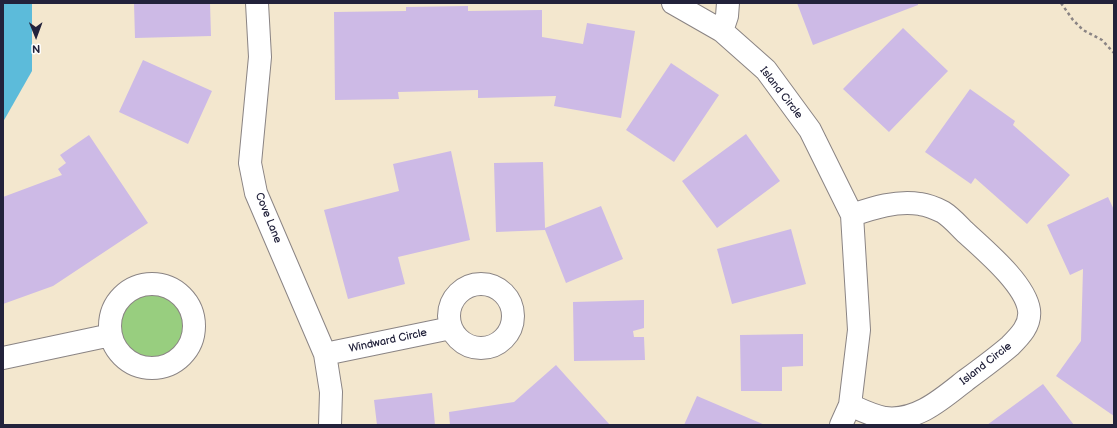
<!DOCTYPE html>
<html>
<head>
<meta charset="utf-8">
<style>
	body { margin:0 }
	#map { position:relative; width:1117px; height:428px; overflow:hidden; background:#f3e7ce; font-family:"Balsamiq Sans",sans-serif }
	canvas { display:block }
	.frame { position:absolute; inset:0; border:4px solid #22223b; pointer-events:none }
	.north { position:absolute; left:16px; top:16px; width:40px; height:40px; -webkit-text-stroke:3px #fff; paint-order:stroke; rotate:179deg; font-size:11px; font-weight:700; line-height:16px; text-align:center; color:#22223b }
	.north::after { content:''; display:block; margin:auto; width:14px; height:18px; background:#22223b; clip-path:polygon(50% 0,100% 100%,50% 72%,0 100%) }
</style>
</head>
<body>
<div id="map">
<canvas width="1117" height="428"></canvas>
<div class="frame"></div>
<div class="north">N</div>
</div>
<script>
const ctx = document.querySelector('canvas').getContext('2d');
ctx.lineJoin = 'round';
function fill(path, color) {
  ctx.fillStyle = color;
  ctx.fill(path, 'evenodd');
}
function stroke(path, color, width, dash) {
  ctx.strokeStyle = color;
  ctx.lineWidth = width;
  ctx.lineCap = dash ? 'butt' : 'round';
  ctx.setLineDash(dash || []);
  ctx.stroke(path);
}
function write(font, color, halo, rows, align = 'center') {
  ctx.font = font + ' "Balsamiq Sans",sans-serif';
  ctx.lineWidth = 3;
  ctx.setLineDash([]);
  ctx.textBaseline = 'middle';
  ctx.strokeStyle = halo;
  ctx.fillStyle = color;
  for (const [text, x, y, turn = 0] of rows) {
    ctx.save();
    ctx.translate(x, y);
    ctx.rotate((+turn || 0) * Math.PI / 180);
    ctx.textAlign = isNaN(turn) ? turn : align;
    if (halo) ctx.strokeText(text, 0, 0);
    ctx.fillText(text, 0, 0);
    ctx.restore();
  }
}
fill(new Path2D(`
	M110 327a42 42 0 1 1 84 0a42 42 0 1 1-84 0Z`), '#98ce7f');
fill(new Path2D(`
	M3,3H32V71L3,122Z`), '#5cbbda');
fill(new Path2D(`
	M134,3H210L211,36L135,38Z
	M797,3H918V5L813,45Z
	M468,6V11L542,10V37L583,44L587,23L635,31L621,118L554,106L556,96L478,98V90L398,92L399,99L335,100L334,12L406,11V7Z
	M903,28L948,71L889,132L843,89Z
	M143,60L212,91L188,144L119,112Z
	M671,63L719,95L674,162L626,130Z
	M970,89L1015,121L1013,125L1070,175L1027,224L975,178L971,184L925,152Z
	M746,134L780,181L717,228L682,181Z
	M89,135L148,223L53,286L3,304V197L62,175L58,169L66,163L60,155Z
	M451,151L470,240L398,257L405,284L348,299L324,210L399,191L393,164Z
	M543,162L545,228L601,206L623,259L566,283L545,230L496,232L494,163Z
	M1108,197L1114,210V416L1056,376L1081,341L1083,269L1070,275L1047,225Z
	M791,229L806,284L732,304L717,249Z
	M644,300V328L633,331L634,337H644L645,360L574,361L573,302Z
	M803,334V366L782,367V391H741L740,335Z
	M556,365L610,425H450L449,412L514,402Z
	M1043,384L1074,425H987Z
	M432,393L435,425H377L374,400Z
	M697,396L765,425H684Z`), '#cdbae6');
const minor = new Path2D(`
	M257,3L260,57L250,163L256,193L325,354L331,392L330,425
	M673,3L722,31L766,70L810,130L852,215L859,330L850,405L841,425
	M722,31L727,16L728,3
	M449 316a32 32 0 1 1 64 0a32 32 0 1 1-64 0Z
	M110 326a42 42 0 1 1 84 0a42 42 0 1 1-84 0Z
	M325,354L451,328
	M3,358L111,335
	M850,405C861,410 873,416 885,418C917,422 943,398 966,380C981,369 996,358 1010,346C1020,336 1031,325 1029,310C1025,283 983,249 964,231C958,225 951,217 943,212C937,209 927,205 920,204C897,200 873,208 852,215`);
stroke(minor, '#8a8484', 24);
stroke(new Path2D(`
	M1061,3L1073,20L1083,30L1102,40L1114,53`), '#8a8484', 2.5, [3, 3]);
stroke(minor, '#fff', 22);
write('11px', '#22223b', '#fff', [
	["Island Circle",781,93,52],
	["Cove Lane",268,218,68],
	["Windward Circle",388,341,-12],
	["Island Circle",986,364,-38]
]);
</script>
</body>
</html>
